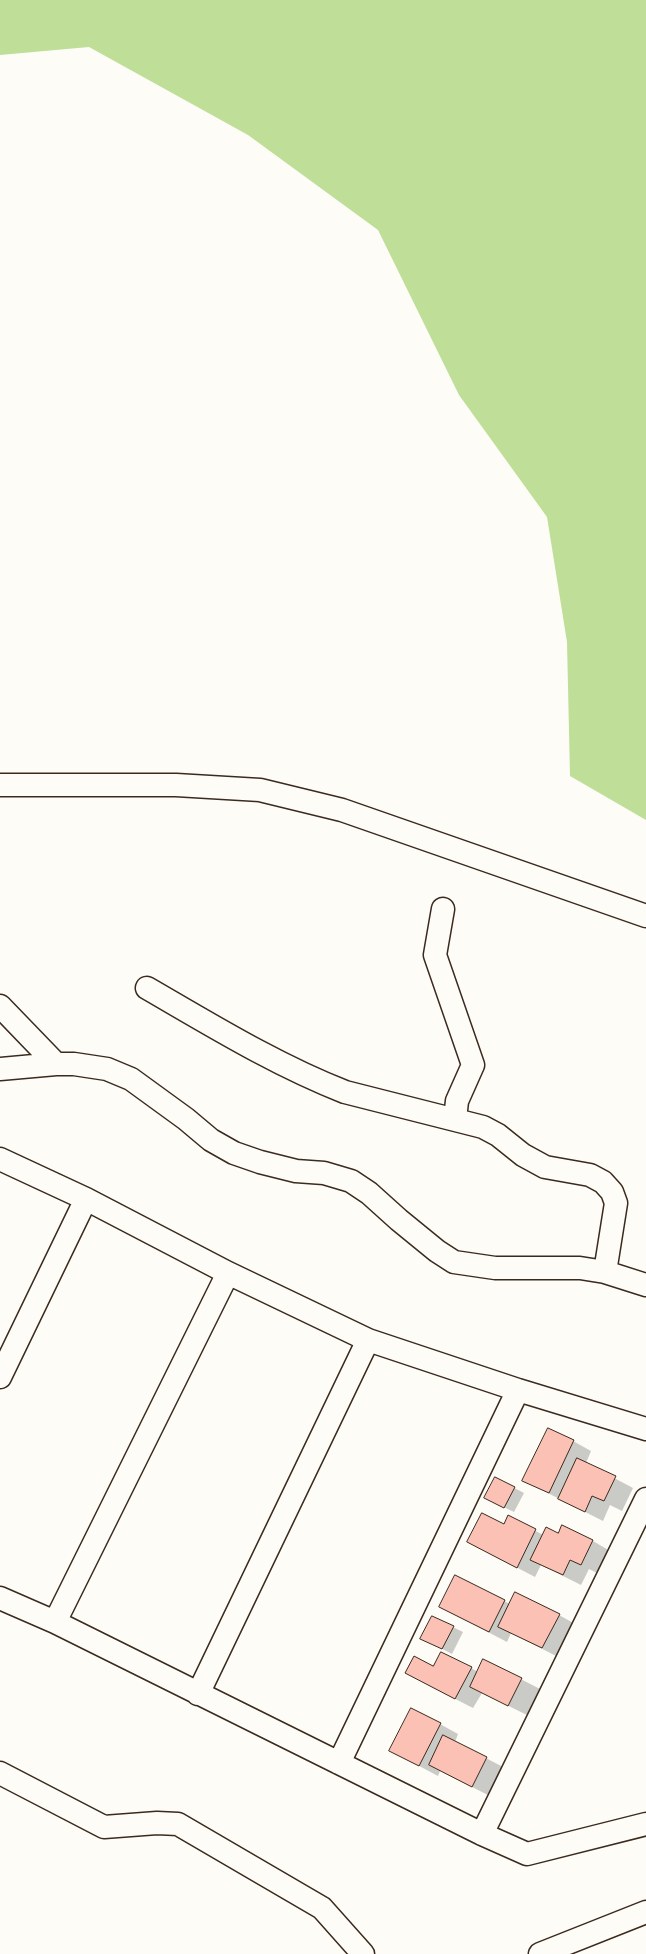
<!DOCTYPE html>
<html>
<head>
<meta charset="utf-8">
<style>
	body { margin:0 }
	canvas { display:block; background:#fdfcf7 }
</style>
</head>
<body>
<canvas width="646" height="1954"></canvas>
<script>
const ctx = document.querySelector('canvas').getContext('2d');
ctx.lineJoin = 'round';
function fill(path, color) {
  ctx.fillStyle = color;
  ctx.fill(path, 'evenodd');
}
function stroke(path, color, width, dash) {
  ctx.strokeStyle = color;
  ctx.lineWidth = width;
  ctx.lineCap = dash ? 'butt' : 'round';
  ctx.setLineDash(dash || []);
  ctx.stroke(path);
}
fill(new Path2D(`
	M0,0H646V820L570,776L567,642L547,517L459,395L378,230L248,135L89,47L0,55Z`), '#bfdf98');
fill(new Path2D(`
	M573,1441L591,1451L586,1463L633,1488L622,1511L610,1505L603,1521L524,1481Z
	M495,1478L524,1493L514,1512L495,1503Z
	M509,1516L543,1535L559,1534L593,1541L610,1551L599,1574L589,1569L581,1585L541,1565L535,1577L468,1542L504,1525Z
	M504,1601L510,1604L559,1615L577,1625L560,1658L511,1633L507,1642L440,1607Z
	M432,1617L463,1632L452,1654L431,1643Z
	M484,1660L540,1689L527,1715L482,1693L473,1708L424,1683L434,1667L471,1668L478,1672Z
	M440,1724L458,1734L455,1742L505,1768L490,1796L440,1771L438,1776L391,1751Z`), '#0003');
const building = new Path2D(`
	M548,1428L574,1440L549,1493L522,1481Z
	M577,1458L616,1476L604,1501L592,1496L585,1512L558,1499Z
	M495,1477L515,1487L504,1508L484,1498Z
	M482,1513L504,1524L508,1515L536,1529L517,1568L467,1542Z
	M562,1525L593,1540L581,1565L570,1560L563,1575L530,1560L546,1527L558,1533Z
	M455,1575L505,1600L489,1632L439,1607Z
	M515,1592L560,1614L542,1648L498,1627Z
	M432,1616L454,1626L442,1649L420,1639Z
	M441,1652L472,1667L455,1699L405,1673L414,1656L433,1666Z
	M483,1659L522,1678L508,1706L470,1687Z
	M411,1708L441,1723L419,1766L389,1751Z
	M443,1735L487,1757L472,1787L429,1765Z`);
fill(building, '#fbc1b4');
stroke(building, '#3b2a1e', 1);
const street = new Path2D(`
	M443,909L435,955L473,1065L457,1101L455,1119
	M147,988C211,1025 276,1065 345,1092L483,1127L498,1135L523,1155L545,1167L590,1175L603,1182L612,1192L616,1203L605,1272
	M0,1006L56,1064
	M0,1069L56,1064H74L107,1069L131,1079L186,1119L211,1140L234,1153L260,1162L296,1171L324,1173L351,1181L369,1193L399,1220L437,1251L454,1262L495,1268H580L605,1272L646,1285
	M0,1159L86,1199L228,1273L368,1340L518,1390L646,1429
	M0,1377L86,1199
	M0,1598L55,1622L482,1834L527,1854L646,1824
	M55,1622L228,1273
	M198,1694L368,1340
	M339,1763L518,1390
	M0,1773L104,1827L157,1823L178,1824L322,1908L363,1954
	M482,1834L646,1499
	M540,1954L646,1912`);
const secondary = new Path2D(`
	M0,785H176L260,790L342,810L646,916`);
stroke(street, '#3b2a1e', 25);
stroke(secondary, '#3b2a1e', 25);
stroke(street, '#fdfcf7', 22);
stroke(secondary, '#fdfcf7', 22);
</script>
</body>
</html>
